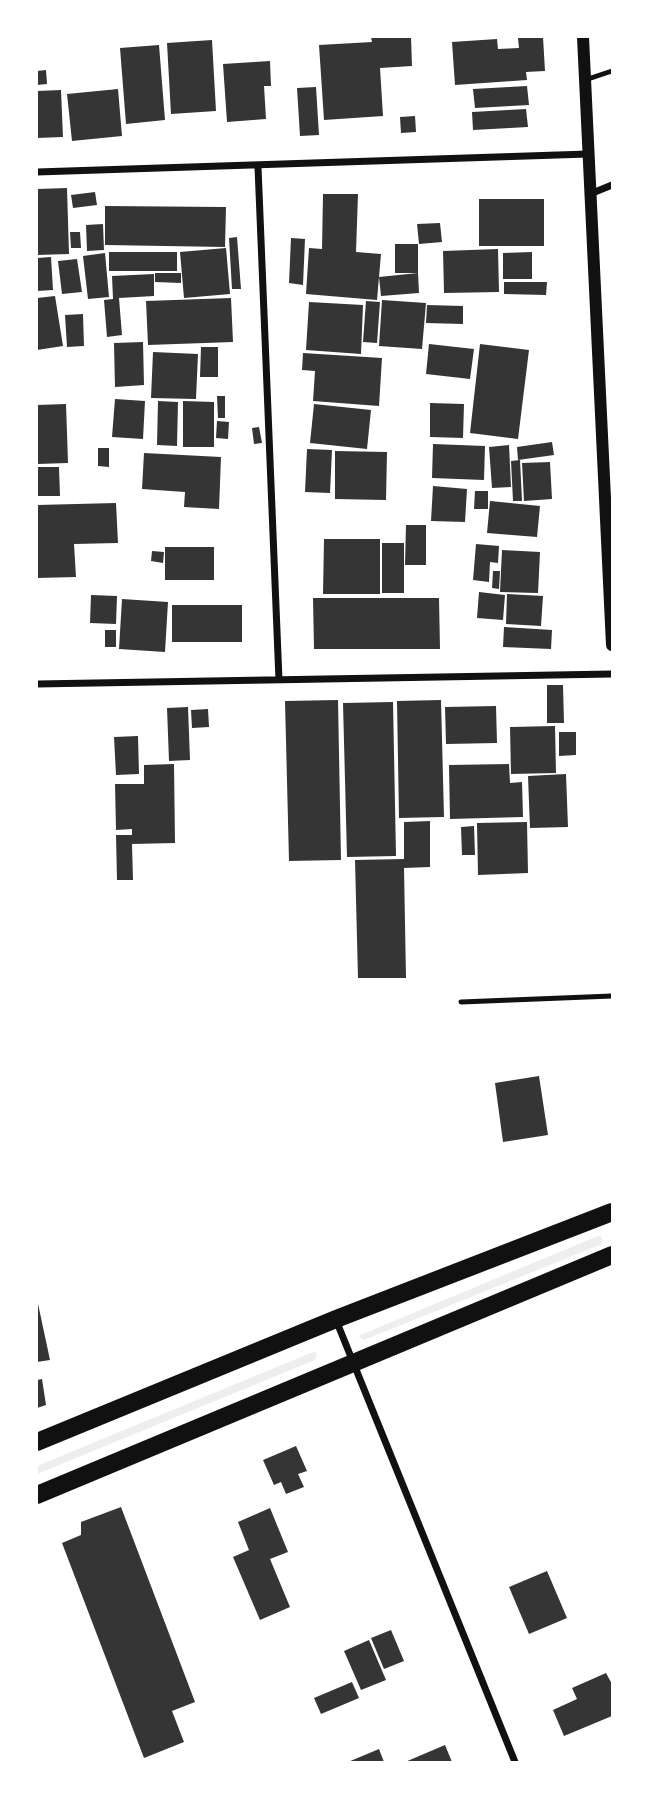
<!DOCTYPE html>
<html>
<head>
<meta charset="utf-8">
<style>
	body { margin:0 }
	#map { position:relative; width:649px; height:1799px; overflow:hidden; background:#fff; font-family:Rubik,sans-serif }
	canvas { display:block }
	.frame { position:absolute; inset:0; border:38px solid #fff; pointer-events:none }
</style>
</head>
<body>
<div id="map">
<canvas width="649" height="1799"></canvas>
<div class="frame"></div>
</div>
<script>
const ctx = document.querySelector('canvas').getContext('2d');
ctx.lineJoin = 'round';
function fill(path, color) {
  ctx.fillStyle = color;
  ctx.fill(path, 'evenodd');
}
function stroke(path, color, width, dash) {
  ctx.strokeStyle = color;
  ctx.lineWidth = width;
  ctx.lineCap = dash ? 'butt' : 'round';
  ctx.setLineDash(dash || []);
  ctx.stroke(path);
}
fill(new Path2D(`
	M598,1236L602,1237V1244L364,1340L358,1336Z
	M313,1352L317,1353L315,1360L37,1474V1466Z`), '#eee');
fill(new Path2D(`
	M371,37H411L412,66L380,68L383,116L324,120L319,45L372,42Z
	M543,37L545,71L526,72L527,80L455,85L452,42L497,39L498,49L519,48L518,38Z
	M212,40L216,111L171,114L167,43Z
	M159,45L165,120L126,124L120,48Z
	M270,61L271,86H264L266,119L227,122L223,64Z
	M46,70L47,84L37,85V71Z
	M527,86L529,105L475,108L473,89Z
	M316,87L319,135L300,136L297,88Z
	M118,89L122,136L72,141L67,94Z
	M61,90L63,137L37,138V91Z
	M526,109L528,127L473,130L472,112Z
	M415,116L416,132L401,133L400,117Z
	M67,188L69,254L37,255V189Z
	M95,192L97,205L73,208L71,195Z
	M323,194H358L356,252L381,254L377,300L306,294L309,248L322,249Z
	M479,199H544V246H479Z
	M105,206L226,207L225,247L105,245Z
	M440,223L442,242L419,244L417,224Z
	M103,224L104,250L87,251L86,225Z
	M70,232H80L81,248H71Z
	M237,237L241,289H232L229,238Z
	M291,238L305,239L303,285L289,283Z
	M395,244H418V273H395Z
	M226,248L230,294L184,298L180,252Z
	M498,249L499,292L444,293L443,251Z
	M109,252H177V271H109Z
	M532,252V279H503V253Z
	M105,253L109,297L88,299L83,256Z
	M51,257L53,290L37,291V258Z
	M77,259L82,292L62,294L58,261Z
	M155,273H181V283L155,282Z
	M418,273L419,293L381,296L379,277Z
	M154,274V296L119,298L122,335L107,337L104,300L113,299L112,276Z
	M504,282H547L546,295L504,294Z
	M55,296L63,346L37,350V298Z
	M231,298L233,342L148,345L146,301Z
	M382,300L426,303L422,349L379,346Z
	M366,301L380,302L377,343L363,342Z
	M309,302L363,305L361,354L306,350Z
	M427,305L463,306V324L426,323Z
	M83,314L84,346L67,347L65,315Z
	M143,342L144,385L115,387L114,343Z
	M429,344L474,349L470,379L426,374Z
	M480,344L529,350L518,439L470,433Z
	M201,347H218V377H200Z
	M153,352L198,354L196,399L151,398Z
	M303,353L382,358L379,406L313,401L315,371L302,370Z
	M217,396H225V418H218Z
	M115,399L145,401L143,439L112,437Z
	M158,401L178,402L177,446L157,445Z
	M183,401L214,402V447H183Z
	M430,403L464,404L463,438L430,437Z
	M66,404L68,463L37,464V405Z
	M314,404L371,410L367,449L310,443Z
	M217,421L229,422L228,439L216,438Z
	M259,427L262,443L254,444L252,428Z
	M552,442L554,455L518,460L517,447Z
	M433,444L485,446L484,480L432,478Z
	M509,445L511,487L492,488L489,447Z
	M98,448H109V467L98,466Z
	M307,449L332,450L330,493L305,492Z
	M335,451L387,452L386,500L335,499Z
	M144,453L221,457L219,509L184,507L185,492L142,489Z
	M520,460L522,501H513L511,461Z
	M550,462L552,499L524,501L522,463Z
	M37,467H59L60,496H37Z
	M433,486L467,489L465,522L431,521Z
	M475,491H488V509H474Z
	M490,501L540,506L537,537L487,533Z
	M116,503L118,543L74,544L76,577L37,578V505Z
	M406,525H426V565H405Z
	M324,539H380V594H323Z
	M382,543H404V593H382Z
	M476,544L499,546L498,563L490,562L489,582L473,580Z
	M165,547H214V580H165Z
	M502,550L540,552L538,593L500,592Z
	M152,551L164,552L163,563L151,561Z
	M493,571H500L499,589L492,588Z
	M479,592L505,595L503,620L477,618Z
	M507,594L543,596L541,626L506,624Z
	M91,595L117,596L116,624L90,623Z
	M313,598H439L440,649H314Z
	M122,599L168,602L165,652L119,649Z
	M172,605H242V642H172Z
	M504,627L552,630L551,649L503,647Z
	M105,630H116V647H105Z
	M547,685H563L564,723H547Z
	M338,700L341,860L289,861L285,701Z
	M441,700L444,817L399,818L397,701Z
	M393,702L396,856L347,857L343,703Z
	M496,706L497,743L446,744L445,707Z
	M188,707L190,760L169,761L167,708Z
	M208,709L209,727L192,728L191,710Z
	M555,726L556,773L511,774L510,727Z
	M559,732H576V755L559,756Z
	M138,736L139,774L116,775L114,737Z
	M174,764L175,843L132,844L133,880H117L116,835H132V829L116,830L115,784H144V765Z
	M509,764L510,783L522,782L523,817L450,819L449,765Z
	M566,774L568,827L530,828L528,776Z
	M430,821V867L404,868L406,978H358L355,860L404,859V822Z
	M527,822L528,873L478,875L477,823Z
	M474,826L475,855H462L461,827Z
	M539,1076L548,1135L503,1142L495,1083Z
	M37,1299L50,1360L37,1362Z
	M42,1379L46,1405L37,1408V1380Z
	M296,1446L307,1471L298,1474L304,1487L286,1494L281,1482L274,1485L263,1460Z
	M121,1507L195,1702L172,1711L184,1742L144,1758L62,1543L81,1535V1522Z
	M270,1508L288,1552L270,1559L290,1607L260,1620L233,1557L249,1550L238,1522Z
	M547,1571L567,1618L529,1634L509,1587Z
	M391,1630L404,1661L384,1669L371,1638Z
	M369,1640L386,1680L361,1690L344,1651Z
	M606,1673L612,1684V1716L564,1736L553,1710L577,1699L572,1688Z
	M352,1682L359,1698L321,1714L314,1698Z
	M445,1745L452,1762H405Z
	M379,1749L384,1762H348Z`), '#353535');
stroke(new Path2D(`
	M585,80L612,71
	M461,1002L612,996`), '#111', 5);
stroke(new Path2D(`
	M258,167L279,680
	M37,172L588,154
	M590,194L612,185
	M37,684L612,674
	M336,1320L515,1762`), '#111', 7);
stroke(new Path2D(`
	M583,37L612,645`), '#111', 12);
stroke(new Path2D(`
	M37,1442L336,1319L612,1212
	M37,1495L612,1255`), '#111', 18);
</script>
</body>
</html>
